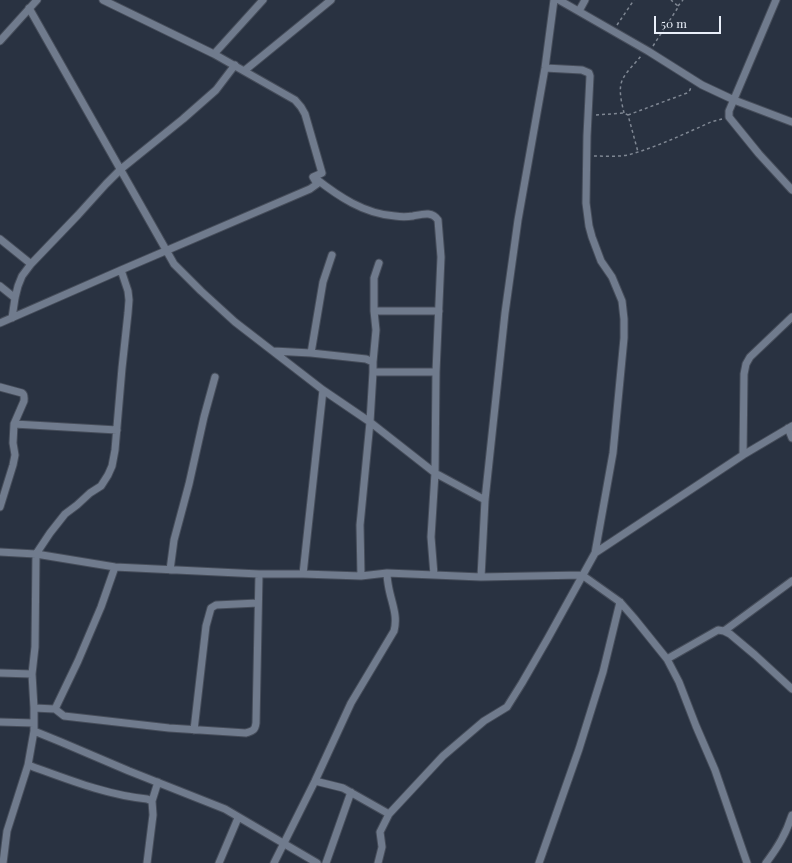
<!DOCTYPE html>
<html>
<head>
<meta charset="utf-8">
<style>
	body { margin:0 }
	#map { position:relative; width:792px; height:863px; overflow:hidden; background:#293241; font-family:"Playfair Display",serif }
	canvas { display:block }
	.scale { position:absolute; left:654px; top:16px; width:67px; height:18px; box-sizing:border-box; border:2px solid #e9eff9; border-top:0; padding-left:5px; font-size:12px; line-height:14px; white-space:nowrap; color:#e9eff9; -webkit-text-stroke:3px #293241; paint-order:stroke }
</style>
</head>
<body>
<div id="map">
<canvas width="792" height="863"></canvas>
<div class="scale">50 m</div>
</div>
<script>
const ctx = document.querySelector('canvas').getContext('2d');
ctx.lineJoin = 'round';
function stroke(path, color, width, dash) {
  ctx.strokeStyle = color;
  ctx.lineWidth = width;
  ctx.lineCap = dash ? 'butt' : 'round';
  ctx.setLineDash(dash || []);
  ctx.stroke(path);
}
const minor = new Path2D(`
	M559,0L648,51L702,85L734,100L792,122
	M776,0L729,111V117L759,154L792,190
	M29,8L174,264L201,291L235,322L323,390L370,422L435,473L485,500
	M579,11L585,0
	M0,41L37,0
	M214,54L263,0
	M545,68L582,70L589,73L590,76L587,136L586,203L589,226L592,237L601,261L612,277L622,301L624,319V338L613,453L595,553
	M244,71L331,0
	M315,178C338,196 364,214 395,216C401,217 407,217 413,216C423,214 432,211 438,220L441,257L436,372L435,473L431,537L434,575
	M0,239L31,264
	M0,286L15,298
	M374,311H439
	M12,318L15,298L18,286L22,276L31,264L78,215L106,184L121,169L183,119L216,90L235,65
	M0,323L121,270L310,189L317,184L313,177L322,173L305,114L301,107L295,100L214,54L103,0
	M273,351L311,353L366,359L373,362V372L370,422L360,525L361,576
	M311,353L323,282L332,255
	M373,362L376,330L374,311V278L379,263
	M373,372H436
	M0,387L22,393C25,395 24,398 24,401L14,424L13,443L15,455L13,465L0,507
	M14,424L117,430
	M788,428L792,438
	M743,455L744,374L746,364L750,357L792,317
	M0,552L36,554L115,567L259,574H303L361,576L387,573L481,577L582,575L620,602L634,618L667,659L679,682L696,726L715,770L747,863
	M170,570L174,540L189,484L204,417L215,377
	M303,574L323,390
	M481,577L485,500L505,313L518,220L545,68L554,0
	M724,631L792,581
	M667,659L718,630L724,631L730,634L755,655L792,689
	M0,673L32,674
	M34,708L55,709L64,716L169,728L246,733C252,731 255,731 256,723L259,574
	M55,709L78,661L101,607L115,567
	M0,722L34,723
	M194,730L206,626L211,608L216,605L258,603
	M34,731L61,742L129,771L225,809L317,863
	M28,765C67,779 106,795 147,799L152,801L153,815L147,863
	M315,781L343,788L389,814
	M152,801L158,782
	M3,863L7,831L28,765L34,731V708L32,674L35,647L36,554L50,533L65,514L77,505L90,493L101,486L108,475L112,466L115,450L122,368L128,313L129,300L128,291L121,270
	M219,863L238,818
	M274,863L315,781L351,703L394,631C398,616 392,604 389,589C388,584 387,579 387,573
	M326,863L351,792
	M378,863L382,847L380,832L389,814L443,756L484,721L507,707L522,683L548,638L595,553L743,455L792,426
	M539,863L579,749L603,672L620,602
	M766,863C778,847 786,834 792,815`);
stroke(minor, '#464d5a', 9);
stroke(new Path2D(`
	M678,6L683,0
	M617,25L634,0
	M653,46L677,9L678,6L671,0
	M624,113C622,104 619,93 621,84C623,74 635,64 641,56
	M596,115L624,113L628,115L638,152
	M628,115L687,93L690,90L691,87
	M594,156C605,156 617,157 628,155C657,147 684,134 711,122L722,119`), '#7f8793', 1.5, [3, 3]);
stroke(minor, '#707b8d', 7);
</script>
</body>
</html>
